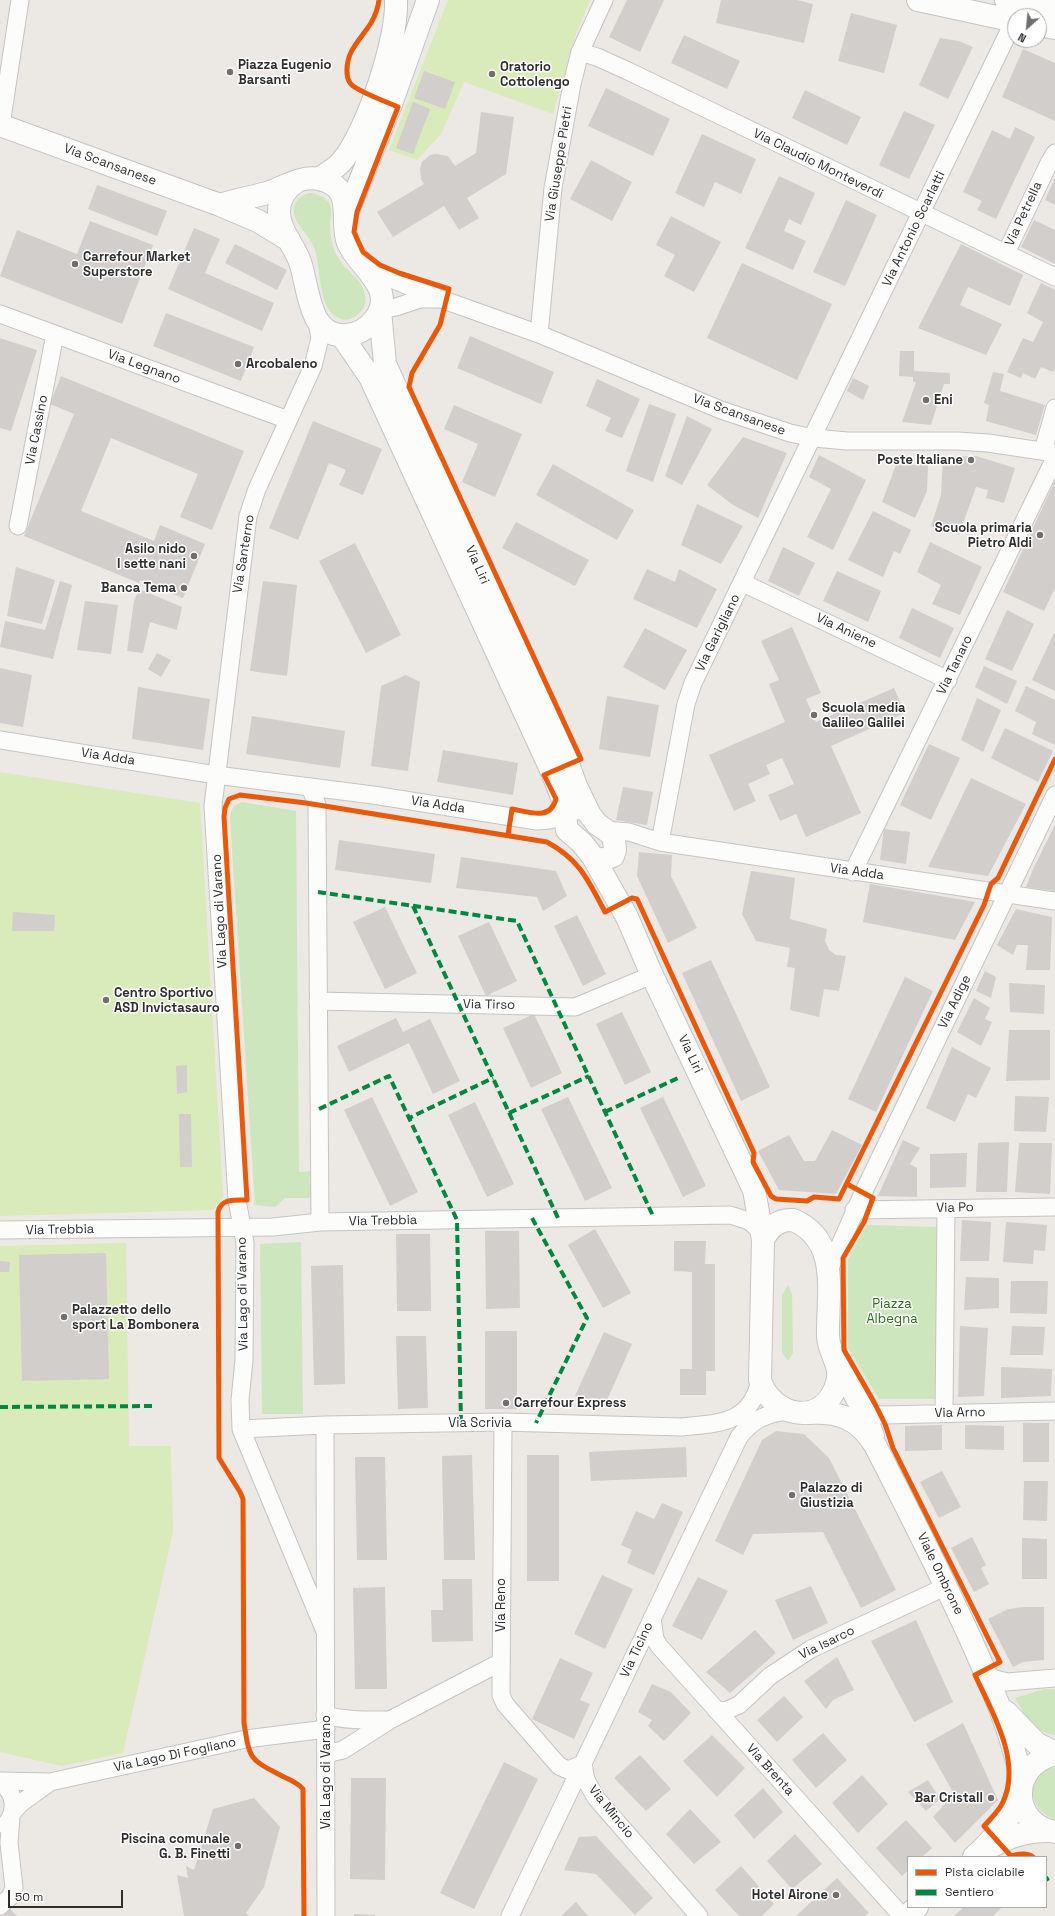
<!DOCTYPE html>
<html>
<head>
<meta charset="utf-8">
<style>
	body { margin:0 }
	#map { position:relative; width:1055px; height:1916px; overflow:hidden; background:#ece8e4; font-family:"Space Grotesk",sans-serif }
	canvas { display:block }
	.legend { position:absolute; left:907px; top:1856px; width:140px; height:52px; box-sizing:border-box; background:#fff; border:1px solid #ababab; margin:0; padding:5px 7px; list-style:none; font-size:12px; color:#2e2e2e }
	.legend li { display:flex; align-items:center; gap:8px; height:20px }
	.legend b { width:20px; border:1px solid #ababab }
	.north { position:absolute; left:1007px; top:8px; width:40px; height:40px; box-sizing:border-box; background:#fff; border:1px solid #ababab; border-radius:50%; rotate:207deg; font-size:11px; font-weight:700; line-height:16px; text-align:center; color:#2e2e2e }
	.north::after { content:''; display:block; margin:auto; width:14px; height:18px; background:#706f6e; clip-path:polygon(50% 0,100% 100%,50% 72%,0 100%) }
	.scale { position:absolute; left:8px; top:1890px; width:115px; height:18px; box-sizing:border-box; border:2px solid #2e2e2e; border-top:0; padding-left:5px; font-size:12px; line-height:14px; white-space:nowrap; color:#2e2e2e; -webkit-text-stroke:3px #fff; paint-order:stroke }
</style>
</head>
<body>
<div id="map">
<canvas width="1055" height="1916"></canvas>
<ul class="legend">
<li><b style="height:5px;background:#e8590c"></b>Pista ciclabile</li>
<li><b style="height:5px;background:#00873e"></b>Sentiero</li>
</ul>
<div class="north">N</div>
<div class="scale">50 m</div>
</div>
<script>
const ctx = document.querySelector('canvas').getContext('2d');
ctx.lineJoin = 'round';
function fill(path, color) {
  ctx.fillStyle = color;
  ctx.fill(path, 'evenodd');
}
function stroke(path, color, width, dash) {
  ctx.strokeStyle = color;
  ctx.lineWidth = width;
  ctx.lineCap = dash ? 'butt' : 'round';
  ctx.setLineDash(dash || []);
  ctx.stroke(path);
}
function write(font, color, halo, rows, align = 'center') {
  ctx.font = font + ' "Space Grotesk",sans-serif';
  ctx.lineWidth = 3;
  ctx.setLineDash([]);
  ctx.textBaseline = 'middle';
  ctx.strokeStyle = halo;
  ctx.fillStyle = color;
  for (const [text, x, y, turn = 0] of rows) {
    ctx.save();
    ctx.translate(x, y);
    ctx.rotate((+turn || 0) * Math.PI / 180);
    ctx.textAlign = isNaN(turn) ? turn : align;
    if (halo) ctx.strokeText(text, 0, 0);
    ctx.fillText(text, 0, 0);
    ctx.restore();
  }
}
fill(new Path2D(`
	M311,193C318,194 325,197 329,203C333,211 330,217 330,224C330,235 332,247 337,256C345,271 363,279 365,295C367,304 363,311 356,316C351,320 345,321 339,318C318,311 321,269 315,250C311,236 293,224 294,210C294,200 302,194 311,193Z
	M242,802L296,811L299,1172L312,1171V1198H285L275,1207L255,1205L230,819C231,809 233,805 242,802Z
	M867,1225L936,1227V1399H879L848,1348V1259Z
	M301,1242L303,1414H262L260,1244Z
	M788,1285L792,1294L793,1353L788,1361L782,1353V1295Z
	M1044,1689H1055V1735C1035,1733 1024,1715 1015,1698Z
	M1055,1764V1819C1037,1814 1023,1790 1039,1774C1043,1770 1050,1767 1055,1764Z`), '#cee6be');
fill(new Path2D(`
	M448,0H590L576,34L553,114L464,82L441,134L417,160L389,150Z
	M0,772L200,803L223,1197L213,1210L0,1216Z
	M126,1243L129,1446H171L173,1532L123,1753L62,1766L0,1752V1246Z`), '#d9eabb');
fill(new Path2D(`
	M627,0H664L640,52L609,37Z
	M721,0H797L813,4L804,43L716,23Z
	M851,13L897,25L884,73L838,61Z
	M684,35L740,61L727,89L671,63Z
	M940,38L959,41L973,47L948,99L919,85Z
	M1023,49L1055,63V121L1002,97Z
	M424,71L455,82L445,109L414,98Z
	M606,88L670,119L653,156L588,126Z
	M805,90L861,117L847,145L792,118Z
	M413,102L430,109L413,154L396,148Z
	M904,111L935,125L909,179L879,165Z
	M481,112L514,117L506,174L467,198L479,218L459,230L444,206L393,237L377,212L424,184L421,179L420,168L422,162L430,155L436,154L448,156L455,166L476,153Z
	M1015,127L1035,137L996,219L977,210L982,201L963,192L992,130L1010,139Z
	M702,134L756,159L741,194L715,182L704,207L675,193Z
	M591,160L632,182L612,221L570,199Z
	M779,176L815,193L801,225L789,219L784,231L806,241L793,270L745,248Z
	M1055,178V205L1045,200Z
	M97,185L167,211L157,236L88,209Z
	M846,200L877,215L845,286L813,272Z
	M671,216L721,242L694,292L664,276L675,255L656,245Z
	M1034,220L1055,230V264L1021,247Z
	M90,221L153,245L122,324L0,276L17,230L77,254Z
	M194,228L220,239L205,273L274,303L262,331L168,289Z
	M235,244L287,270L277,290L225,263Z
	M961,244L1023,275L1010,306L968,287L960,305L1002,324L986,355L918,328Z
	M742,263L832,304L797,380L707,338Z
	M1041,283L1055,290V368L1053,372L1041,367L1035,379L1023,373L1021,378L1007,372L1023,338L1033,342L1043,322L1027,313Z
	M166,313L254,347L241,381L153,346Z
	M470,336L554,372L541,404L457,368Z
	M0,338L37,350L11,431L0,428Z
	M900,351H914V371L950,373V384H944L931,425L902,422L916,382H913V377L899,376Z
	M993,372L1004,374L1000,391L1045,405L1036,435L986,421L989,405L984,403Z
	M61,376L244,451L212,530L180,517L198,474L111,438L81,511L154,541L160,525L205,544L183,598L140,580L139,583L24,536L74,414L50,404Z
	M853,378L869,386L863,400L847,391Z
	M597,379L640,399L622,438L605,431L611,418L586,406Z
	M649,404L676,414L653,482L626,471Z
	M454,405L522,434L495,497L462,482L478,444L444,429Z
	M687,416L712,429L682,485L665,476Z
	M313,421L382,449L363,495L339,485L346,470L329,463L298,540L269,528Z
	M743,437L787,453L758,518L733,505L707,485Z
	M819,455L866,480L833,550L807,537L831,489L809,477Z
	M976,456L1015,468L1004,503L986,498L988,490L976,487L959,535L931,526L941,495L943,457Z
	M553,464L634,510L617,540L536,495Z
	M896,465H928L927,491L915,518L882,502Z
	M1055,481V588L1044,611L1003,592Z
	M697,504L743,526L721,564L681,545Z
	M873,511L911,530L900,554L894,551L883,577L848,560Z
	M516,522L589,560L575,586L502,548Z
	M930,542L982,567L960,615L932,604L941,585L917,572Z
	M355,543L401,635L366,653L319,561Z
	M783,547L815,563L799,596L768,581Z
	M16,567L55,580L42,624L7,616Z
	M647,569L675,582L679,569L717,589L697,628L633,599Z
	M837,571L881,591L868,622L823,601Z
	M60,581L72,585L53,659L0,647L5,621L45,630Z
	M263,581L297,585L287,676L250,671Z
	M139,589L182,607L177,630L150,622L143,653L127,651L134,601Z
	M85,601L118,605L111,654L77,650Z
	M912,608L954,628L940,658L899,638Z
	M1007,610L1034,624L1012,671L985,659Z
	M792,627L821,693L806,699L816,722L894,688L905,713L831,746L861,813L806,837L796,814L780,821L768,795L794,784L782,758L766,765L770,774L748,784L756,801L734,811L709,755L785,722L769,684L779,680L761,641Z
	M645,628L687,650L665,690L623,667Z
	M1054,633L1055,634V691L1032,680Z
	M157,653L171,660L161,677L148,669Z
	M984,666L1017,681L1007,704L975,687Z
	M0,668L32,675L23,727L0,723Z
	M406,675L420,682L408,771L371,766L381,686Z
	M1026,686L1055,700V745L1032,734L1036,722L1015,711Z
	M138,687L210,699L203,750L132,739Z
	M607,696L659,705L650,757L599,749Z
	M977,698L1001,710L983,752L961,740Z
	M252,716L345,731L340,768L246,754Z
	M1005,728L1053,751L1038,782L991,758Z
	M929,744L960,758L931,820L900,805Z
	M443,750L518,763L513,795L437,782Z
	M971,778L1026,804L988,876L928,867Z
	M623,787L653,792L647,825L616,820Z
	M1055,825V891L1026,887L1034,867Z
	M884,829L910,832L906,864L880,860Z
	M339,840L435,854L431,883L335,870Z
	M639,852L672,855L671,876L697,928L668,943L637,876Z
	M461,857L556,871L567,896L543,911L537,897L456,888Z
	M751,871L795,878L790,919L827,929L825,941L829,950L836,955L846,956L839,991L824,989L819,1017L790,1010L795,968L787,967L790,948L756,941L742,914Z
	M870,884L975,902L955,940L863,922Z
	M385,907L417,973L385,989L353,922Z
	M1016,909L1052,917L1050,970H1026L1028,945H1017L1013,955L997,945Z
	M13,912L55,915L54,931H12Z
	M577,915L606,974L583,986L554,926Z
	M489,922L517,981L486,996L458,936Z
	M711,960L770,1087L741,1101L682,973Z
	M985,971L996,977L991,998L976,991Z
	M905,977L933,991L876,1112L848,1099Z
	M1009,983L1045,985L1044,1014L1010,1012Z
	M974,998L990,1008L985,1019L992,1022L981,1046L957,1032Z
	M622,1012L651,1072L625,1085L596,1024Z
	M534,1014L562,1073L531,1088L503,1028Z
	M396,1018L403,1032L430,1019L460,1081L433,1094L409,1043L349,1072L337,1046Z
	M1009,1030H1050V1080L1006,1081Z
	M952,1047L991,1068L976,1098L968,1094L955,1122L926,1108Z
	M187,1065V1092L177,1094L176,1066Z
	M1015,1096L1049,1097L1046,1132L1014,1131Z
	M372,1097L418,1192L390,1206L344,1110Z
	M568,1097L612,1188L585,1201L541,1109Z
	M663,1097L706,1186L683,1197L640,1108Z
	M475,1102L514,1184L487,1197L448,1115Z
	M179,1114H191L192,1167H180Z
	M832,1130L862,1145L836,1194L779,1190L758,1151L789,1135L804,1161H815Z
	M903,1140L920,1148L910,1164L917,1168V1197L878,1196Z
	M1009,1142L1007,1192H976L978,1143Z
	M1019,1143H1052L1050,1194L1015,1192Z
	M967,1153L966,1187L930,1188V1154Z
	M962,1220L991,1222L989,1261H960Z
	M1006,1222L1047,1225L1045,1251L1034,1250L1033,1264L1003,1262Z
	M595,1229L631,1293L603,1308L568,1245Z
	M485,1231H519L520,1308L486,1309Z
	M396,1234H430L431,1311H397Z
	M674,1241H706L705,1264H715V1371H706V1395H680V1369H692V1272L674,1271Z
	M106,1253L109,1379L22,1381L19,1255Z
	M0,1261L10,1262L9,1272H0Z
	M343,1265L345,1384L314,1385L311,1266Z
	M966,1277L999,1278V1308L964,1310Z
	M1011,1281H1048L1047,1314L1010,1313Z
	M960,1326L988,1328L984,1396L958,1397Z
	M1012,1326L1045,1327L1043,1355H1010Z
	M485,1331H517V1409H485Z
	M604,1332L632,1344L603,1409L575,1396Z
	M396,1336H426L428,1408L398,1409Z
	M1001,1367L1052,1369L1051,1396L1001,1398Z
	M1023,1423H1049V1462H1023Z
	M942,1425V1450L905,1451V1426Z
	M965,1425L1004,1426V1450L965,1449Z
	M776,1431L804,1434L829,1458L896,1590L861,1608L823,1532L753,1534L743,1555L715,1541L762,1440Z
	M686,1447L687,1477L591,1481L589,1452Z
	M472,1455L475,1560H444L442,1456Z
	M527,1455H559V1581H527Z
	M355,1457H385L387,1560H357Z
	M942,1471L961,1507L939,1518L920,1482Z
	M1024,1481H1048L1047,1521L1023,1520Z
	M662,1503L683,1512L654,1575L627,1563L632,1550L621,1545L636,1511L654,1519Z
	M972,1537L986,1565L981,1568L989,1584L974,1592L951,1548Z
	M1022,1538L1047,1539V1579H1022Z
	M602,1575L633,1589L605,1649L574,1634Z
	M698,1577L728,1591L702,1640L672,1626Z
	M442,1579H472L473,1641L432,1642L431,1610H443Z
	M811,1586L828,1623L793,1640L775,1600Z
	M385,1587L387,1689H355L353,1588Z
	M1023,1607H1044V1660L1023,1662L1013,1667L988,1619L1008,1609Z
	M916,1620L953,1702L914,1722L871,1641Z
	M755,1630L776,1653L730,1693L706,1672Z
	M837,1657L854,1690L833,1700L826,1709L804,1681Z
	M560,1658L593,1673L580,1700L590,1704L574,1739L532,1719Z
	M652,1684L671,1692L691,1713L664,1741L648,1726L652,1720L638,1712Z
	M784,1696L803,1717L777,1742L757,1720Z
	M963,1723L998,1800L955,1843L933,1817L954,1794L926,1744Z
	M823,1733L847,1760L816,1788L792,1760Z
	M712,1735L745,1768L717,1797L683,1761Z
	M640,1755L671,1789L646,1811L614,1778Z
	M504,1762L538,1779L474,1909L440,1893Z
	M862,1775L888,1804L858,1833L832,1803Z
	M351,1778H386L385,1880L350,1879Z
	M928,1780L940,1799L926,1811L908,1792Z
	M763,1788L783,1812L754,1839L734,1815Z
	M254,1798L280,1827L264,1887L246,1913L249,1916H184L177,1875L188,1878L186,1866L194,1870L213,1809Z
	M690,1809L721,1842L694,1864L666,1834Z
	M906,1820L932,1848L922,1857H908V1870L902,1876L876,1848Z
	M795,1834L822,1864L792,1889L767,1861Z
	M596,1836L653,1898L635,1915L596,1874L564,1870L579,1837Z
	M741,1866L774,1904L762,1916H739L715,1890Z
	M837,1878L869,1913L865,1916H796Z
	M576,1902L588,1916H561Z
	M964,1907H1002L993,1916H954Z
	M10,1909L17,1916H3Z
	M354,1914L375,1915V1916H354Z`), '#d1cecb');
const street = new Path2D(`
	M580,52L597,57L628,71L1055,277
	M1,125L20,0
	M1006,253L1049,163L1055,153
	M369,270L441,299L539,334L721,410L790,433L814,438L847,441H957L988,443L1055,453
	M380,310L396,307L420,299H438
	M0,314L288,420
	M317,322L320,338L313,366L257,489L248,516L213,806L237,1200L245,1243L244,1360L240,1400L241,1429L324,1629
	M539,334L553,188L572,84L580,52L604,0
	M1043,451L1055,408
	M18,526L55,334
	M743,583L948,680
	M0,740L216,775L373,795L537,821L549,820L565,816
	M310,787L317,805L320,1222
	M605,830L629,832L660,842L1055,901
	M660,842L686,704L693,683L1014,21
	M853,872L1055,458
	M318,1001L575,1007L652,975
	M854,1210L1055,1207
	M0,1230L273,1227L320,1222L730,1215L749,1221L762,1232
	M829,1270L863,1193L1055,795
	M944,1413L946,1209
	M865,1414L884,1415L1055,1411
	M503,1422L501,1695L505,1704L559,1766L568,1770L583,1764L586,1780L596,1798L699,1916
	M325,1425L326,1916
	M241,1429L325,1425L503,1422L682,1427C719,1423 751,1424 760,1380
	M652,1618L655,1639L659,1646L902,1916
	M988,1677L1007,1682L1055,1678
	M716,1710L725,1711L739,1705L770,1676L811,1649L947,1586
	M325,1715C347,1721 368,1720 390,1720
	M326,1754L343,1750L390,1720L501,1662
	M0,1781L50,1782L246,1739L326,1729
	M0,1783C16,1792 17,1812 5,1825
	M12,1813L21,1803L50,1782
	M0,1906L10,1897L14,1888L9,1843L11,1816
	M510,1916L739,1437C752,1420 767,1413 788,1411`);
const secondary = new Path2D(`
	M918,0L1015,21
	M1006,0L1055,10
	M1039,25L1055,28
	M0,125L220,205L258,221L289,240
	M319,179C327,173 337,168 343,160C367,131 398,38 396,0
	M220,205C236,200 252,197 267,193C283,188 301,175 319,179C357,187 339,220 348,243C358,267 398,288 375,319C368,328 358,334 347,335C308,339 309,287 300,262C294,245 279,230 279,212C279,199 285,189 296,182
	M346,216L391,104L428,0
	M380,310L385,364L568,764L576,786L590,815L597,824L610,833L614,839L615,850L613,856L602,860L593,857L582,843L567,830L565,816C572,806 583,805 590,815
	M342,336L370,377L552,772L563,800L565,816
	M593,857L627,917L652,975L754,1190L763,1240
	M793,1220C841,1240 827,1295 828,1336C829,1357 845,1366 835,1389C818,1428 771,1415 760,1380L763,1240C769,1227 779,1219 793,1220Z
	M838,1362L865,1414L873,1436
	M808,1413C839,1411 858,1418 875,1445C908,1510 941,1574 971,1640C992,1687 1012,1733 1022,1783
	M1006,1712L1036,1743L1055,1753
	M1055,1754C1009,1765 1010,1824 1055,1832
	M990,1847C1011,1836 1025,1831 1049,1831
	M974,1857C994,1839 1010,1819 1021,1794
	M907,1916L917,1907`);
stroke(street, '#c5c4c5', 19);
stroke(secondary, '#c5c4c5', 24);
stroke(street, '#fcfcfb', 17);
stroke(secondary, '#fcfcfb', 22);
stroke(new Path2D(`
	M318,892L517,921L653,1216
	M413,906L558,1218
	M319,1109L389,1076L409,1118
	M605,1112L678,1078
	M509,1113L589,1076
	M532,1218L587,1318L536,1423
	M0,1407L152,1406
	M461,1423L457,1220L409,1118L493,1078
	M1046,1877L1048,1881`), '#00873e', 4, [8, 4]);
stroke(new Path2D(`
	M379,0C378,8 375,16 371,23C360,40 346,51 347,72C347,77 349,83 353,86C366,95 383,100 398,107L357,212L354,232L363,252L380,265L399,273L449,289L440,325L412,373L409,387L581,759L544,775L556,799C550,821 530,812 512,809L508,835
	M847,1184L873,1198L864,1222L843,1258L844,1350L874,1402L885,1424L893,1448L1000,1662L975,1675C992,1712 1022,1761 1003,1802C999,1811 991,1818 984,1826L1011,1856C1018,1854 1027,1852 1033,1857
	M304,1916L303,1789C298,1783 291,1780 284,1777C250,1759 250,1762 244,1723L243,1499L240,1492L219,1458L218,1212C221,1198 236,1200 247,1200L224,817L225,808L229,799L240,795L306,803L547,842C580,860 588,880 605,912L632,898L637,899L754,1153L753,1162L771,1196L776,1199L807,1201L814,1197L839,1199L984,905L991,884L998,878L1055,759`), '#e8590c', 5);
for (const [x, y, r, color] of [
	[230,72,4,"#706f6e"],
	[492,74,4,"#706f6e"],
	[75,264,4,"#706f6e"],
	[238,364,4,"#706f6e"],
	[926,400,4,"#706f6e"],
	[971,460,4,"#706f6e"],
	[1040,535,4,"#706f6e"],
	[194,556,4,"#706f6e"],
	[184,588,4,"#706f6e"],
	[814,715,4,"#706f6e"],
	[106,1000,4,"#706f6e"],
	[64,1317,4,"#706f6e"],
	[506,1403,4,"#706f6e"],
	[792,1495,4,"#706f6e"],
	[991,1798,4,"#706f6e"],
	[238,1846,4,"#706f6e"],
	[836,1895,4,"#706f6e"]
]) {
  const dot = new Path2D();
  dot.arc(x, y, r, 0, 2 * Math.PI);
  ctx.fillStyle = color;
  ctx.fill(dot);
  stroke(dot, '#fff', 1.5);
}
write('bold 13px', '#2e2e2e', '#fff', [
	["Piazza Eugenio",238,65],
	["Barsanti",238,80],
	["Oratorio",500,67],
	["Cottolengo",500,82],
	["Carrefour Market",83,257],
	["Superstore",83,272],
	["Arcobaleno",246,364],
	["Eni",934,400],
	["Poste Italiane",963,460,"right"],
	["Scuola primaria",1032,528,"right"],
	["Pietro Aldi",1032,543,"right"],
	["Asilo nido",186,549,"right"],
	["I sette nani",186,564,"right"],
	["Banca Tema",176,588,"right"],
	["Scuola media",822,708],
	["Galileo Galilei",822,723],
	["Centro Sportivo",114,993],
	["ASD Invictasauro",114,1008],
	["Palazzetto dello",72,1310],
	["sport La Bombonera",72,1325],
	["Carrefour Express",514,1403],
	["Palazzo di",800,1488],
	["Giustizia",800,1503],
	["Bar Cristall",983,1798,"right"],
	["Piscina comunale",230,1839,"right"],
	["G. B. Finetti",230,1854,"right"],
	["Hotel Airone",828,1895,"right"]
], 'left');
write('13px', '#2e2e2e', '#fff', [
	["Via Giuseppe Pietri",559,164,-81],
	["Via Claudio Monteverdi",818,164,26],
	["Via Scansanese",110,165,20],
	["Via Petrella",1024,214,-65],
	["Via Antonio Scarlatti",914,229,-64],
	["Via Legnano",144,367,20],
	["Via Scansanese",739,415,20],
	["Via Cassino",37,430,-79],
	["Via Santerno",244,554,-81],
	["Via Liri",477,565,66],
	["Via Aniene",846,631,25],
	["Via Garigliano",718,633,-64],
	["Via Tanaro",955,665,-64],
	["Via Adda",108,757,9],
	["Via Adda",438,805,9],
	["Via Adda",857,872,8],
	["Via Lago di Varano",220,911,-93],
	["Via Adige",955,1002,-64],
	["Via Tirso",489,1005,1],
	["Via Liri",690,1054,65],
	["Via Po",955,1208,-1],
	["Via Trebbia",383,1221,-1],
	["Via Trebbia",60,1230,-1],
	["Via Lago di Varano",243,1294,-91],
	["Via Arno",960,1413,-1],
	["Via Scrivia",480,1423],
	["Viale Ombrone",940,1574,64],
	["Via Reno",501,1605,-90],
	["Via Isarco",827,1643,-26],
	["Via Ticino",637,1650,-65],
	["Via Lago Di Fogliano",175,1755,-12],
	["Via Brenta",770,1770,48],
	["Via Lago di Varano",326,1772,-90],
	["Via Mincio",611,1812,51]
]);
write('13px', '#2c6e1b', '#fff', [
	["Piazza",892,1304],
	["Albegna",892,1319]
]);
</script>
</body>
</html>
